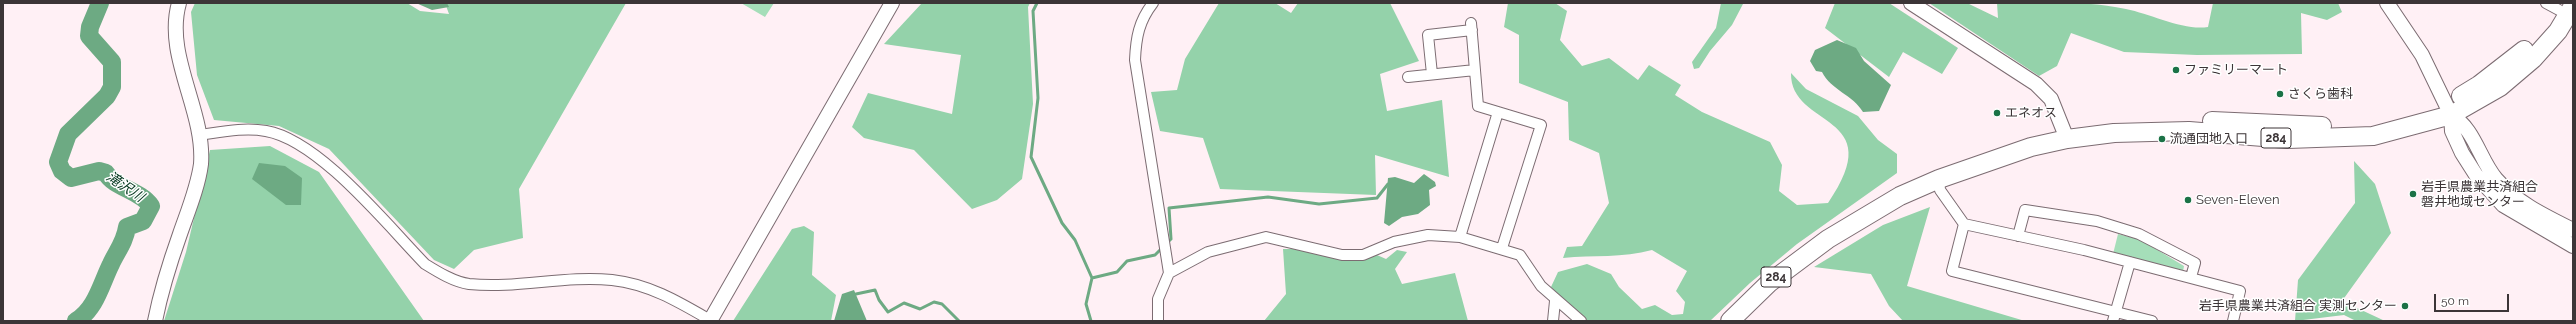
<!DOCTYPE html>
<html>
<head>
<meta charset="utf-8">
<style>
	body { margin:0 }
	#map { position:relative; width:2576px; height:324px; overflow:hidden; background:#fff0f5; font-family:Raleway,sans-serif }
	canvas { display:block }
	.frame { position:absolute; inset:0; border:4px solid #3c3537; pointer-events:none }
	.scale { position:absolute; left:2434px; top:294px; width:75px; height:18px; box-sizing:border-box; border:2px solid #3c3537; border-top:0; padding-left:5px; font-size:12px; line-height:14px; white-space:nowrap; color:#3c3537; -webkit-text-stroke:3px #fff; paint-order:stroke }
</style>
</head>
<body>
<div id="map">
<canvas width="2576" height="324"></canvas>
<div class="frame"></div>
<div class="scale">50 m</div>
</div>
<script>
const ctx = document.querySelector('canvas').getContext('2d');
ctx.lineJoin = 'round';
function fill(path, color) {
  ctx.fillStyle = color;
  ctx.fill(path, 'evenodd');
}
function stroke(path, color, width, dash) {
  ctx.strokeStyle = color;
  ctx.lineWidth = width;
  ctx.lineCap = dash ? 'butt' : 'round';
  ctx.setLineDash(dash || []);
  ctx.stroke(path);
}
function write(font, color, halo, rows, align = 'center') {
  ctx.font = font + ' Raleway,"Noto Sans JP",sans-serif';
  ctx.lineWidth = 3;
  ctx.setLineDash([]);
  ctx.textBaseline = 'middle';
  ctx.strokeStyle = halo;
  ctx.fillStyle = color;
  for (const [text, x, y, turn = 0] of rows) {
    ctx.save();
    ctx.translate(x, y);
    ctx.rotate((+turn || 0) * Math.PI / 180);
    ctx.textAlign = isNaN(turn) ? turn : align;
    if (halo) ctx.strokeText(text, 0, 0);
    ctx.fillText(text, 0, 0);
    ctx.restore();
  }
}
fill(new Path2D(`
	M741,3H774L765,17Z
	M2118,234L2141,240L2184,266L2183,272L2113,254Z`), '#a5deb9');
fill(new Path2D(`
	M195,3H407L420,11L449,14L445,3H626L519,189L523,238L474,250L454,269L434,260L329,149L279,126L214,120L197,75L191,12Z
	M922,3H1030L1028,7L1033,104L1022,179L997,200L972,209L914,150L864,138L852,127L868,93L952,114L961,55L884,44Z
	M1219,3H1275L1291,13L1298,3H1390L1419,61L1380,74L1387,111L1442,100L1449,177L1375,155L1376,195L1220,189L1203,138L1160,131L1151,92L1177,90L1185,59Z
	M1508,3H1555L1567,11L1560,40L1582,66L1609,58L1638,80L1649,65L1681,85L1675,95L1702,112L1770,142L1782,165L1779,191L1797,205L1828,203C1891,112 1790,129 1791,73L1806,89L1858,116L1878,140L1897,154V173L1797,244L1750,283L1710,321H1585L1551,287L1558,272L1587,264L1611,274L1619,287L1642,309L1655,305L1672,315L1683,314L1685,302L1676,291L1687,271L1652,250C1623,258 1593,255 1563,258L1567,247L1582,246L1609,203L1599,153L1569,140L1568,102L1519,83V35L1504,27Z
	M1721,3L1743,4L1732,25L1710,51L1699,68L1694,69L1692,62L1716,28Z
	M1835,3H1889L1958,48L1942,74L1903,52L1889,77L1825,28Z
	M1929,3H1967L1998,18L1997,3C2040,3 2084,0 2126,9C2151,14 2184,31 2208,27L2213,3H2338L2342,12L2327,20L2301,13L2302,54L2197,55L2124,52L2071,33L2057,66L2039,76Z
	M270,146L319,172L424,321H164L186,252L210,150Z
	M2354,161L2375,184L2391,233L2342,301L2385,321H2356L2344,315L2295,321L2298,280L2355,203Z
	M1930,207L1907,286L2025,321H1903L1889,306L1871,274L1814,267L1883,225Z
	M804,226L814,232L812,275L836,295L831,321H733L792,229Z
	M1283,249H1306L1345,259L1377,255L1386,259L1397,250L1407,252L1395,269L1402,284L1455,273L1468,321H1264L1286,294Z`), '#94d2aa');
fill(new Path2D(`
	M416,3H447L449,7L432,10Z
	M1837,40L1856,48L1864,61L1891,85L1879,111L1863,112C1853,95 1831,90 1822,72L1816,71L1810,61L1815,50Z
	M259,163L285,166L302,178L301,205H286L252,179Z
	M1424,174L1435,182L1436,186L1429,190L1430,205L1418,214L1402,217L1389,226L1384,223L1388,178L1395,177L1414,183Z
	M854,290L867,321H834L842,294Z`), '#6daa83');
stroke(new Path2D(`
	M1037,3L1033,11L1038,98L1031,157L1062,223L1075,240L1092,278L1086,304L1091,321
	M1167,243L1171,239L1169,208L1268,197L1319,204L1377,198L1388,184
	M1092,278L1117,272L1127,261L1155,255L1163,247
	M856,294L875,290L879,300L888,312L904,303L920,309L934,302L942,304L959,321`), '#6daa83', 3);
stroke(new Path2D(`
	M76,321C96,309 101,284 111,264C117,251 125,242 127,227L143,221L151,206C140,190 114,188 106,173L99,171L71,178L62,171L58,162L68,134L107,96L112,87V62L89,36L90,27L100,3`), '#6daa83', 18);
const street = new Path2D(`
	M1153,3C1139,21 1136,37 1135,60L1169,273
	M2546,3L2559,10
	M1471,23L1478,106L1541,125L1502,248
	M1432,74L1428,35L1472,30
	M1408,77L1475,70
	M199,135C221,132 244,127 266,131C319,140 387,225 425,264C438,272 454,282 469,284C517,289 565,275 612,280C649,284 679,302 710,320
	M1939,179L1940,190L1964,224L2084,250L2240,291L2233,321
	M1964,224L1952,271L2152,321
	M2018,236L2025,210L2097,221L2139,234L2195,263L2191,277
	M1460,237L1498,112
	M1158,321V299L1169,273L1208,252L1266,237L1342,255H1363L1394,242L1428,235L1460,237L1520,255L1541,286L1581,321
	M1553,321L1555,301
	M2113,321L2130,262`);
const secondary = new Path2D(`
	M1911,3L2036,84L2051,99L2067,139
	M2387,3L2422,55L2451,115L2452,131L2462,153L2476,175L2503,205L2573,246
	M2451,115C2475,129 2479,159 2496,179C2517,203 2545,216 2573,230
	M155,321C161,291 170,262 180,234C188,211 198,187 201,164C205,110 164,56 179,3
	M710,321L892,3`);
const highway = new Path2D(`
	M2461,96L2479,85L2524,50
	M2212,121L2322,126
	M1730,321L1769,283L1828,239L1900,196L1939,179L2031,147L2067,139L2114,133L2189,131L2288,139L2373,136L2451,115L2500,87L2533,59L2558,31L2573,6`);
stroke(street, '#7c6c72', 12);
stroke(secondary, '#7c6c72', 16);
stroke(highway, '#7c6c72', 20);
stroke(street, '#fff', 10);
stroke(secondary, '#fff', 14);
stroke(highway, '#fff', 18);
for (const [x, y, r, color] of [
	[2176,70,4,"#1b7246"],
	[2280,94,4,"#1b7246"],
	[1997,113,4,"#1b7246"],
	[2162,139,4,"#1b7246"],
	[2413,194,4,"#1b7246"],
	[2188,200,4,"#1b7246"],
	[2405,306,4,"#1b7246"]
]) {
  const dot = new Path2D();
  dot.arc(x, y, r, 0, 2 * Math.PI);
  ctx.fillStyle = color;
  ctx.fill(dot);
  stroke(dot, '#fff', 1.5);
}
for (const [x, y, w] of [
	[2276,138,30],
	[1776,277,30]
]) {
  const box = new Path2D();
  box.roundRect(x - w / 2, y - 10, w, 20, 3);
  ctx.fillStyle = '#fff';
  ctx.fill(box);
  stroke(box, '#3c3537', 1);
}
write('bold 12px', '#3c3537', null, [
	["284",2276,138],
	["284",1776,277]
]);
write('13px', '#3c3537', '#fff', [
	["ファミリーマート",2184,70],
	["さくら歯科",2288,94],
	["エネオス",2005,113],
	["流通団地入口",2170,139],
	["岩手県農業共済組合",2421,187],
	["磐井地域センター",2421,202],
	["Seven-Eleven",2196,200],
	["岩手県農業共済組合 実測センター",2397,306,"right"]
], 'left');
write('italic 14px', '#02361d', '#fff', [
	["滝沢川",125,187,34]
]);
</script>
</body>
</html>
